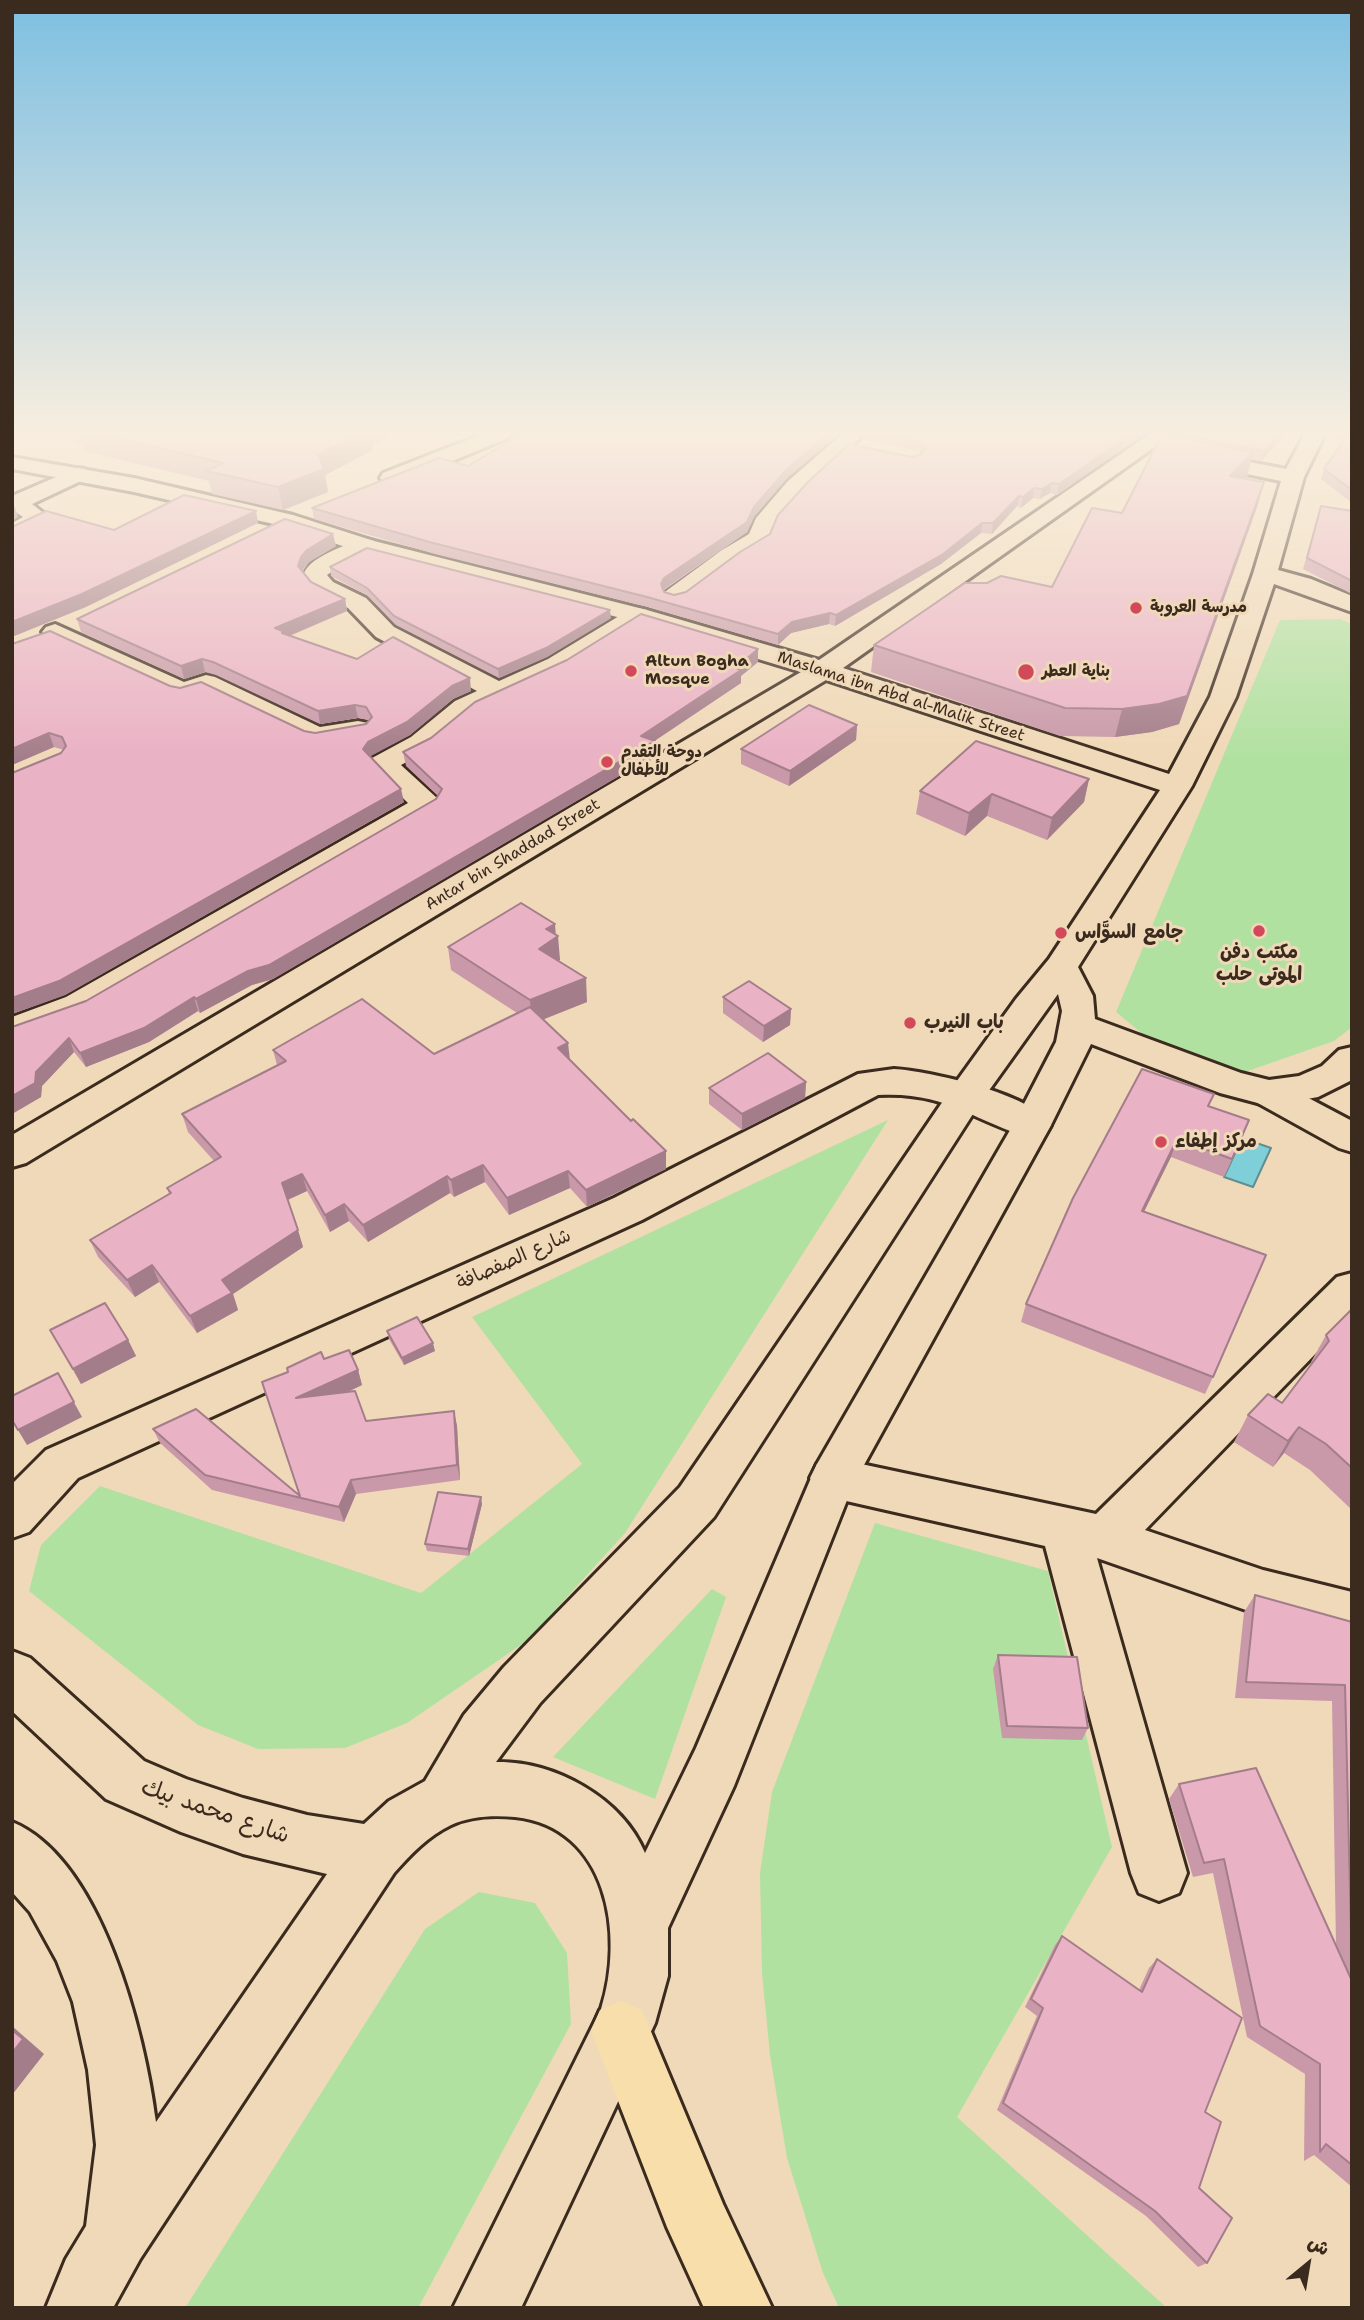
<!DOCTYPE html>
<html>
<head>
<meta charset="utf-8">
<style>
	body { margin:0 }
	#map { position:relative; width:1364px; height:2320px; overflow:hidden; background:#f0d9b8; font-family:"Shantell Sans","Playpen Sans Arabic",sans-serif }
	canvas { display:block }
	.frame { position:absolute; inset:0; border:14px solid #3b2a1e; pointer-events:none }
	.north { position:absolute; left:1273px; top:2229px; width:70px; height:70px; -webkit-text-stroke:5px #f0d9b8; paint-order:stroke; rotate:30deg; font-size:19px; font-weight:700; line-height:28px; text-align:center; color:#3b2a1e }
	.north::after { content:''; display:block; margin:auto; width:24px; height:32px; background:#3b2a1e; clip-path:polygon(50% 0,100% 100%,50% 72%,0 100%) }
</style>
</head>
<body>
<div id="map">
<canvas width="1364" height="2320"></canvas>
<div class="frame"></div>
<div class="north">ش</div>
</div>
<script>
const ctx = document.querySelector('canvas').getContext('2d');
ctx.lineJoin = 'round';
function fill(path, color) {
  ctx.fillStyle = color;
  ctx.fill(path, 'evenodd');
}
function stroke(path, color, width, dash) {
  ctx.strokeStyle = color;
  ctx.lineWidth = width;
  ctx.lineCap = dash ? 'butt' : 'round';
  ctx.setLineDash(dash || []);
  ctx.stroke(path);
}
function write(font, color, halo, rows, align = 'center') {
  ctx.font = font + ' "Shantell Sans","Playpen Sans Arabic",sans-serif';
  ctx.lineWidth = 6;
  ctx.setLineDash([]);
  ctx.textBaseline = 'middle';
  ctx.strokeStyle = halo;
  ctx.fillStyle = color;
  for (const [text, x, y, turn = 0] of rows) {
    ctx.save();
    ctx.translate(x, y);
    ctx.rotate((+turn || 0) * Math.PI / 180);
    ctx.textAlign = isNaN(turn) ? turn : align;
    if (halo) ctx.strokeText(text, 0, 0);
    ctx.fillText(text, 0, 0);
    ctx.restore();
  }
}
fill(new Path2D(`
	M1340,619L1352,624V1027L1334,1041L1242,1073L1162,1050L1116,1012L1280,620Z
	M888,1120L625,1533L528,1640L407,1723L345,1748L258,1749L198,1725L29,1591L41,1545L100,1486L421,1593L582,1464L472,1317Z
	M875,1523L1048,1571L1112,1847L957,2117L1167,2308H839L823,2273L787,2158L770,2055L762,1973L760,1873L772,1792Z
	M712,1589L726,1597L655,1799L553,1757Z
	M479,1892L535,1903L567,1953L571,2024L418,2308H185L425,1929Z`), '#b1e1a1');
const water = new Path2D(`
	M1242,1138L1271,1148L1253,1187L1224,1177Z`);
fill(water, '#7ecfd8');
stroke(water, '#638d8e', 2);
const street = new Path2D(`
	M842,434H864L804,491L775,524L768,542L738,560L684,601L675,603L666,601L663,596L666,591L722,550L749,534L756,518L788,481Z
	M77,468L85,469L88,474L85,479L32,504L50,518L47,523L12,539V523L23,517L12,510V496Z
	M366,539L374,541L378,546C370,556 340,566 327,575L333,582L366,598L394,627L499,681L548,659L629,610L638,608L647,610L650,615L647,620L566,671L475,713L431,749L401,765L437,798L442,804L437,810L90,1013L12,1042V1017L66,997L408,803L368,764L372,758L411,737L455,701L477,691L376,637L348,608L315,592L303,577C305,558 349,543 366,539Z
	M55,624L184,682L206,675L215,677L320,727L358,721L368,723L372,729L368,735C349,740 326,747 307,742L205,692L183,699L174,697L46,637L42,632L46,627Z
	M894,1069C929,1071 1033,1094 1051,1125L1045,1135L1032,1138C972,1121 947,1091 878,1095L642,1220L78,1478L29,1532L12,1538V1484L46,1450L614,1198L858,1074Z
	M1269,1080L1282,1084L1352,1121V1152L1339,1148L1256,1102L1251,1093L1256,1084Z
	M1352,1273V1316L1145,1530L1263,1570L1352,1592V1640L1263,1616L1097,1558L1187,1873L1179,1893L1159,1901L1139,1893L1131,1873L1045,1546L833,1498L817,1492L810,1478L817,1464L833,1458L1096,1514L1337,1277Z`);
const secondary = new Path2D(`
	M483,434H511L508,438L399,483H383L380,478L383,473Z
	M1150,434H1173L843,668L1169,774L1210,697L1253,574L1281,481L1198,464L1191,462L1187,458L1191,454L1198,452L1286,469L1305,434H1325L1304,477L1278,570L1311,579L1352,596V612L1274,584L1236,697L1192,786L1078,967L1093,996L1095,1019L1241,1073L1269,1080L1299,1076L1322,1066L1339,1050L1352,1047V1080L1318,1097L1269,1106L1220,1093L1091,1044L1051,1125L853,1485L734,1786L668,1928V1976L655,2023L521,2308H453L601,2009C625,1935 608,1827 515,1817C494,1815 470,1816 451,1825C428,1836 411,1854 394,1873L140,2259L113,2308H46L66,2259L86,2226L96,2145L88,2070L73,2002L57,1961L30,1912L12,1892V1822C102,1859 145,2034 156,2122L327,1874L243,1854L181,1832L106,1799L12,1711V1651L30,1658L144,1761L186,1779L243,1798L307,1815L364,1824L389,1801L425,1781L464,1715L504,1667L680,1487L954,1085L1016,999L1049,959L1160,790L826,680L26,1163L12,1167V1135L801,672L629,620L358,551L278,525L134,492L12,469V457L134,478L293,515L374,541L647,610L819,660ZM1058,994L1062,1011L1056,1042L1013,1125L817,1464L696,1748L645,1853C622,1798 555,1761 496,1762L540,1703L714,1517L980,1103Z`);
const primary = new Path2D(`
	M621,2001L642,2010L723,2204L772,2308H704L667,2227L591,2031L600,2010Z`);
stroke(street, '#3b2a1e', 6);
stroke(secondary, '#3b2a1e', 6);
stroke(primary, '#3b2a1e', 6);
fill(street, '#f0d9b8');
fill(secondary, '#f0d9b8');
fill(primary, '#f8deab');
fill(new Path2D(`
	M52,434H392L373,445V450L325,475L328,492L283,510L212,494L209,481L84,451L83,445L75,444L74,439Z
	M863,434H1143L1057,495L1050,493L1040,499L1033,498L1021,508L1017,506L992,534L981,533L941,564L835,626L829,624L791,633L778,645L648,607L435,554L314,519L312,508L468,466L786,479L754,517L747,532L663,591L674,595L686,592L912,457L921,454L919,451L863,439Z
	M1170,434H1287L1261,461L1251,459L1247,477L1245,479L1264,482L1257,507L1179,724L1152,732L1115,737L1060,736L871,672L874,645L1052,587L1122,513Z
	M1327,434H1352V503L1321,479L1324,469L1343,441L1326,438Z
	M1321,506L1352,511V594L1303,569Z
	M336,546L309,562L303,571L311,582L345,599L347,611L290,636L357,659L471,691L453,699L410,735L370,756L404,802L65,995L12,1014V773L61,753L64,750L54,747L12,765V644L170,686L304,731L315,733L366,724L369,720L358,718L320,724L216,675L205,672L184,679L81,632L77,619Z
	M330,567L611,618L547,657L499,678L396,625L368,596L331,576Z
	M758,649V662L741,676V683L654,741L655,755L273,979L252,985L200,1013L198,1011L149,1042L86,1067L74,1052L42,1086L41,1097L12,1114V1027L86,1001L436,799L438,796L406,766L403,752Z
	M857,725L856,740L789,786L741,764V749Z
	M1089,779L1084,802L1047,840L987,816L965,836L916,814L920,791Z
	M556,935L560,960L558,961L587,1002L543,1019L570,1060L631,1121L666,1151V1169L587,1207L570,1188L509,1215L485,1182L454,1197L450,1193L368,1242L349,1221L330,1232L307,1191L288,1200L303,1247L233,1294L238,1310L197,1333L159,1282L135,1297L98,1257L90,1240L169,1194L167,1188L214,1161L188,1132L182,1114L277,1065L273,1050L434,1054L517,1013L451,970L448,947Z
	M723,997L791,1009L790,1025L763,1042L723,1013Z
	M806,1082L805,1098L742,1130L709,1104V1088Z
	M1209,1106L1242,1138L1224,1177L1171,1157L1144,1211L1213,1377L1205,1394L1021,1322L1026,1304L1073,1198Z
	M1352,1308V1510L1310,1470L1284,1453L1273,1467L1234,1442L1248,1415L1282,1403L1312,1364L1311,1362L1326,1335Z
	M50,1330L128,1340L136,1356L81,1384Z
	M387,1331L435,1351L404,1365L389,1339Z
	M324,1359L358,1370L362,1385L348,1392L366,1421L454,1411L457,1426L460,1480L356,1494L344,1522L212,1490L160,1443L153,1429L300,1496Z
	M482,1504L469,1556L427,1551L425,1544Z
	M1255,1595L1352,1622V2109L1351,2111H1352V2187L1314,2155L1304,2161L1305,2074L1247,2037L1213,1873L1193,1877L1169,1799L1179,1784L1336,1946L1332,1701L1235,1698L1244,1612Z
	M998,1655L1088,1728L1082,1740L1002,1738L993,1669Z
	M1062,1936L1139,1990L1149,1968L1157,1959L1205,2112L1199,2188L1207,2263L1198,2267L1146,2216L997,2110L1037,2016L1025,2007L1055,1945Z`), '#c999a9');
fill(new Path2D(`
	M359,434H392L373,445V450L325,475L328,492L283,510L278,487L318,455Z
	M828,434H839L786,479L754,517L747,532L664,589L661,595V584L664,578L754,507L787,469Z
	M1131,434H1143L1057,495L1059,484Z
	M1281,434H1287L1261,461L1264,451Z
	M1253,452L1247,477L1223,501L1230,476Z
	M1264,482L1257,507L1179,724L1152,732L1115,737L1122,709Z
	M1052,483L1050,493L1040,499L1042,489Z
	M1034,488L1033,498L1021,508L1023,497Z
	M1019,496L1017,506L992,534L993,523Z
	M14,505L18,517L12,521V506Z
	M256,511L258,523L86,607L12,637V622Z
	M982,523L981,533L941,564L835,626L836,615Z
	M333,534L336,546L309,562L303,569L301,579L298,566L301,557L307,550Z
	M345,599L347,611L286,637L275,628Z
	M610,610L611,618L547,657L499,678L498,669Z
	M830,613L829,624L791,633L778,645V634L792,622Z
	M758,649V662L741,676V683L650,744L655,741V755L273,979L252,985L200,1013L196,999L641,736L736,668Z
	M202,659L205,672L184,679L181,666Z
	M470,678L471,691L453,699L410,735L371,756L366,763L363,749L368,742L452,686Z
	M355,705L358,718L320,724L318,711Z
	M857,725L856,740L789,786L790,771Z
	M49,733L54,747L12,765V749Z
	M1089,779L1084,802L1047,840L1052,818Z
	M401,789L404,802L65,995L12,1014V998Z
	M992,794L987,816L965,836L969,813Z
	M555,924L556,938L558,936L560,960L541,972L539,949L546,929Z
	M586,978L587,1002L532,1024L530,1000Z
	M194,997L198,1011L149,1042L86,1067L80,1053Z
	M791,1009L790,1025L763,1042L764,1026Z
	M69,1038L74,1052L42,1086L41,1097L12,1114V1096Z
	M568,1043L570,1060L558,1048Z
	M806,1082L805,1098L742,1130V1114Z
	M1177,1139L1171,1157L1136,1228L1142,1211Z
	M666,1151V1169L587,1207L586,1190Z
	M483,1165L485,1182L454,1197L451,1180Z
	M568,1171L570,1188L509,1215L507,1198Z
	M302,1174L307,1191L287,1200L282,1183Z
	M447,1176L450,1193L368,1242L363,1225Z
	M344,1204L349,1221L330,1232L325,1215Z
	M298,1230L303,1247L233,1294L238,1310L197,1333L190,1316L222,1280Z
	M152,1265L159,1282L135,1297L127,1280Z
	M128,1340L136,1356L81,1384L73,1369Z
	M433,1343L435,1351L404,1365L402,1358Z
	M358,1370L362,1385L302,1413L296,1398Z
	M58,1373L82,1417L27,1445L18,1430Z
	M454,1411L457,1426L460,1480L457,1465Z
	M1299,1427L1284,1453L1273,1467L1288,1441Z
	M351,1480L356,1494L344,1522L339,1507Z
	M481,1497L482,1504L469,1556L468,1549Z
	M12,2026L44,2054L12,2095Z`), '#a47d8a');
const building = new Path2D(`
	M98,434H359L318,455L324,469L278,487L207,471L223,463Z
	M521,434H828L787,469L754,507L747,522L664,578L661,584L664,592L674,595L686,592L740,552L770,534L778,515L807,483L849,444L912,457L921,454L926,448L920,442L884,434H1131L1059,484L1052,483L1042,489L1034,488L1023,497L1019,496L993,523H982L943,554L836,615L830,613L792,622L778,634L647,597L433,543L312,508L439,458L468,466Z
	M1162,434L1253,452L1230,476L1264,482L1187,696L1159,704L1122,709L1065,708L874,645L965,583H987L1001,576L1052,587L1092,508L1122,513Z
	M1176,434H1281L1264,451Z
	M1348,434H1352V490L1324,469Z
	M184,495L256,511L82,594L12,622V527L46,511L114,530Z
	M1321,506L1352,511V581L1307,558Z
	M285,519L333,534L307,550L301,557L298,566L311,582L345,599L275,628L285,632L282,633L357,659L393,637L470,678L452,686L407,722L368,742L363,749L401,789L59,981L12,998V773L61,753L66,746L62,737L49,733L12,749V644L50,631L170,686L180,688L201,682L304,731L315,733L366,724L372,717L366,707L355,705L318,711L213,662L202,659L181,666L77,619Z
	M367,548L610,610L546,648L498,669L394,616L367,588L330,567Z
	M641,614L758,649L736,668L741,670L641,736L655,741L269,965L248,971L196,999L194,997L144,1028L80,1053L69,1038L36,1072L35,1083L12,1096V1027L86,1001L436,799L442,789L403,752L431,738L475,702L567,660Z
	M809,705L857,725L790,771L741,749Z
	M976,741L1089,779L1052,818L992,794L969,813L920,791Z
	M521,903L555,924L546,929L558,936L539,949L586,978L530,1000L448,947Z
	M749,981L791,1009L764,1026L723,997Z
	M362,999L434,1054L530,1007L568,1043L558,1048L631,1121L633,1119L666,1151L586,1190L568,1171L507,1198L483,1165L451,1180L447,1176L363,1225L344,1204L325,1215L302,1174L282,1183L298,1230L222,1280L232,1293L190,1316L152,1265L127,1280L90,1240L171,1193L167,1188L221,1157L182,1114L286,1061L273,1050Z
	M768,1053L806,1082L742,1114L709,1088Z
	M1142,1069L1214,1094L1208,1106L1249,1120L1232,1159L1177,1139L1142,1211L1266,1255L1213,1377L1026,1304L1073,1198Z
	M105,1303L128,1340L73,1369L50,1330Z
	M1352,1309V1468L1326,1444L1299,1427L1288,1441L1248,1415L1268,1394L1282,1403L1329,1341L1326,1335Z
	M417,1317L433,1343L402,1358L387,1331Z
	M349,1350L358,1370L296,1398L355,1391L366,1421L454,1411L457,1465L351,1480L339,1507L205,1475L153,1429L196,1409L300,1496L262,1382L288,1372L287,1368L321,1352L324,1359Z
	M58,1373L74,1402L18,1430L12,1420V1396Z
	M438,1492L481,1497L468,1549L425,1544Z
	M1255,1595L1352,1622V1972L1345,1685L1246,1682Z
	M998,1655L1077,1657L1088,1728L1007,1726Z
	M1256,1768L1352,1981V2109L1351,2111H1352V2165L1326,2144L1320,2152V2064L1260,2026L1224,1859L1204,1863L1179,1784Z
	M1062,1936L1142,1992L1157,1959L1242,2018L1205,2112L1221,2122L1199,2188L1232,2218L1207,2263L1155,2211L1003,2103L1043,2008L1031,1999Z
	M12,2030L23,2039L12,2053Z`);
fill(building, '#eab2c5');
stroke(building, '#a47d8a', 2);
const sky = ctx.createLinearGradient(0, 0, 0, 759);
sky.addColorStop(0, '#7dbfe2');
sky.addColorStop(0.57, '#f8eedf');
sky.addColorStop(1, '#f8eedf00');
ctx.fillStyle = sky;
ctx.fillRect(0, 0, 1364, 759);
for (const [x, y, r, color] of [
	[1136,608,7,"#d1495b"],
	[631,671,7,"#d1495b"],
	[1026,672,9,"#d1495b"],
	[607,762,7,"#d1495b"],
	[1259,931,7,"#d1495b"],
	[1061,933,7,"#d1495b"],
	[910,1023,7,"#d1495b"],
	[1161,1142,7,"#d1495b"]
]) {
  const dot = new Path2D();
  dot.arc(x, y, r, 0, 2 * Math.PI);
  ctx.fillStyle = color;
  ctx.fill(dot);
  stroke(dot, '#f0d9b8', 2.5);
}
write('bold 16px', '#3b2a1e', '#f0d9b8', [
	["مدرسة العروبة",1150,608],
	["Altun Bogha",645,662],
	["Mosque",645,680],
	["بناية العطر",1042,672],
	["دوحة التقدم",621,753],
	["للأطفال",621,771]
], 'left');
write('16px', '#3b2a1e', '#f0d9b8', [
	["Maslama ibn Abd al-Malik Street",901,697,18],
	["Antar bin Shaddad Street",513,855,-31]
]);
write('bold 19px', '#3b2a1e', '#f0d9b8', [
	["جامع السوَّاس",1075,933],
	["مكتب دفن",1259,953,"center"],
	["الموتى حلب",1259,975,"center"],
	["باب النيرب",924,1023],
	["مركز إطفاء",1175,1142]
], 'left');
write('19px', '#3b2a1e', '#f0d9b8', [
	["شارع الصفصافة",514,1260,-24]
]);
write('23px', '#3b2a1e', '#f0d9b8', [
	["شارع محمد بيك",215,1812,19]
]);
</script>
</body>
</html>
